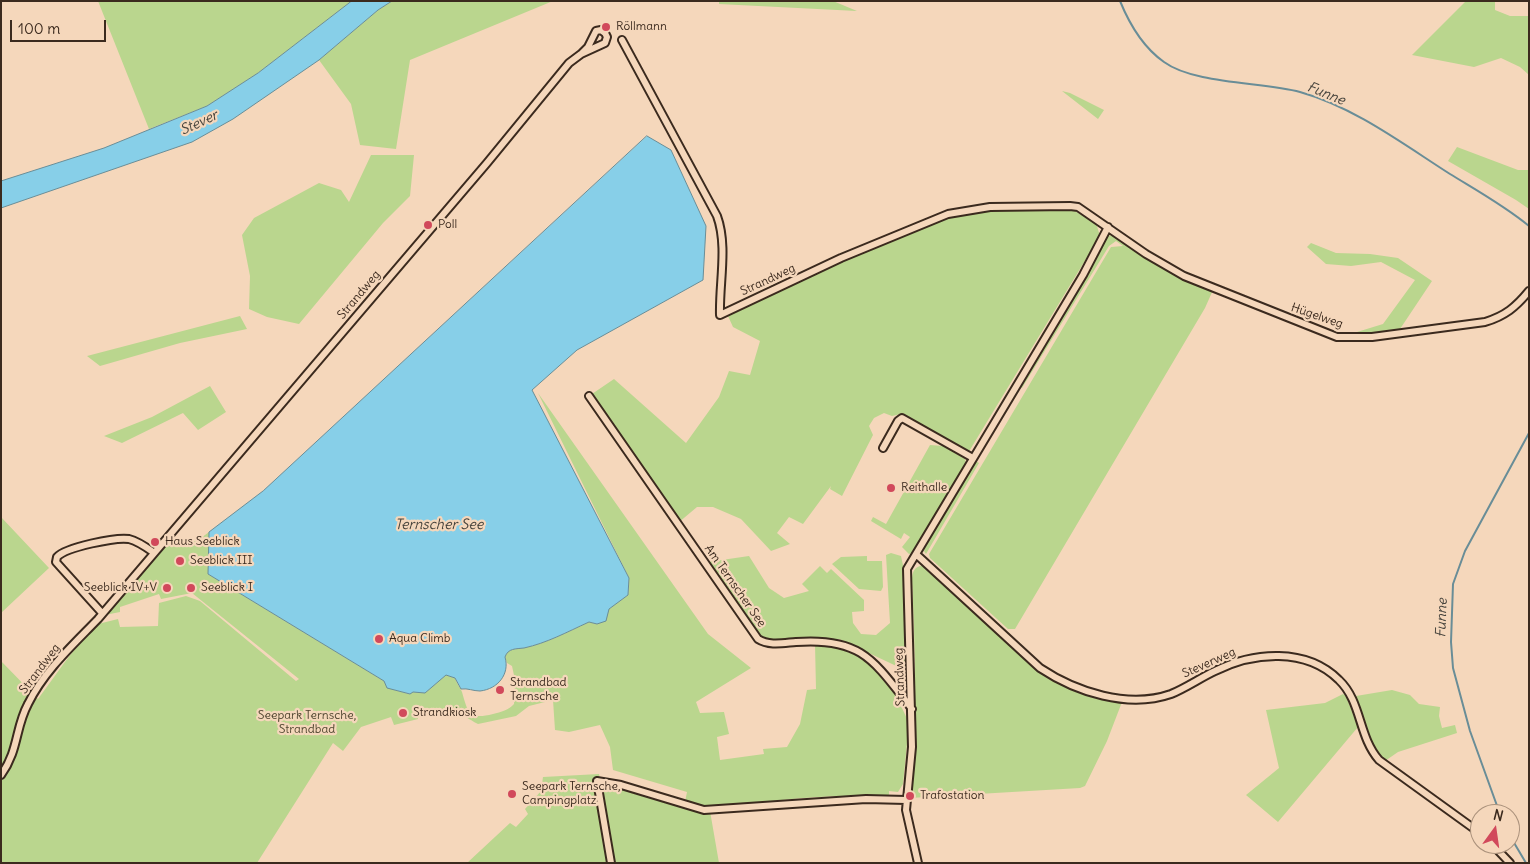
<!DOCTYPE html>
<html>
<head>
<meta charset="utf-8">
<style>
	body { margin:0 }
	#map { position:relative; width:1530px; height:864px; overflow:hidden; background:#f5d7bb; font-family:Delius,sans-serif }
	canvas { display:block }
	.frame { position:absolute; inset:0; border:2px solid #3b2a1e; pointer-events:none }
	.north { position:absolute; left:1470px; top:804px; width:50px; height:50px; box-sizing:border-box; background:#f5d7bb; border:1px solid #ab927c; border-radius:50%; rotate:14deg; font-size:14px; font-weight:700; line-height:20px; text-align:center; color:#3b2a1e }
	.north::after { content:''; display:block; margin:auto; width:18px; height:22px; background:#d1495b; clip-path:polygon(50% 0,100% 100%,50% 72%,0 100%) }
	.scale { position:absolute; left:10px; top:20px; width:96px; height:22px; box-sizing:border-box; border:2px solid #3b2a1e; border-top:0; padding-left:6px; font-size:15px; line-height:18px; white-space:nowrap; color:#3b2a1e; -webkit-text-stroke:4px #f5d7bb; paint-order:stroke }
</style>
</head>
<body>
<div id="map">
<canvas width="1530" height="864"></canvas>
<div class="frame"></div>
<div class="north">N</div>
<div class="scale">100 m</div>
</div>
<script>
const ctx = document.querySelector('canvas').getContext('2d');
ctx.lineJoin = 'round';
function fill(path, color) {
  ctx.fillStyle = color;
  ctx.fill(path, 'evenodd');
}
function stroke(path, color, width, dash) {
  ctx.strokeStyle = color;
  ctx.lineWidth = width;
  ctx.lineCap = dash ? 'butt' : 'round';
  ctx.setLineDash(dash || []);
  ctx.stroke(path);
}
function write(font, color, halo, rows, align = 'center') {
  ctx.font = font + ' Delius,sans-serif';
  ctx.lineWidth = 4.5;
  ctx.setLineDash([]);
  ctx.textBaseline = 'middle';
  ctx.strokeStyle = halo;
  ctx.fillStyle = color;
  for (const [text, x, y, turn = 0] of rows) {
    ctx.save();
    ctx.translate(x, y);
    ctx.rotate((+turn || 0) * Math.PI / 180);
    ctx.textAlign = isNaN(turn) ? turn : align;
    if (halo) ctx.strokeText(text, 0, 0);
    ctx.fillText(text, 0, 0);
    ctx.restore();
  }
}
fill(new Path2D(`
	M98,1H352L258,73L207,106L149,129Z
	M392,1H553L410,60L396,149L360,145L351,104L319,60L378,10Z
	M719,1H833L857,11L719,4Z
	M1466,1H1495V10L1510,16H1529V75L1520,67L1501,58L1474,67L1412,55Z
	M1062,91L1070,93L1104,110L1098,119Z
	M1457,147L1518,170H1529V209L1516,200L1448,161Z
	M371,155H414L410,196L383,223L299,324L267,317L249,309L250,276L242,235L254,218L319,183L341,190L349,202Z
	M1071,209L1096,223L1100,236L968,453L901,414L892,416L884,413L874,418L869,426L873,435L842,496L830,489L831,486L803,524L789,517L777,533L790,544L771,551L741,519L713,507H697L678,523L589,396L614,379L686,443L719,397L729,371L750,375L760,341L733,327L728,316L860,253L947,218L978,211Z
	M1115,235L1213,290L1205,308L1015,629H1008L930,558L929,554L1111,247L1123,246L1116,241L1109,246L1022,388L1018,386L1108,236Z
	M1311,243L1336,253L1370,254L1398,258L1432,281L1400,329L1344,336L1383,324L1415,280L1381,262L1351,266L1326,264L1307,247Z
	M240,316L247,329L180,343L100,366L87,356Z
	M210,386L226,412L198,430L183,413L122,443L104,436L152,417Z
	M538,393L708,634L751,668L696,702L700,713L724,712L729,734L717,737L720,760L764,754L763,749L787,747L800,724L807,690L816,689L815,644L842,646L873,664L895,693L909,723L903,784L898,792L889,791V798C831,792 770,801 713,809L710,811L719,863H467L510,823L516,827L528,814L525,809L541,791L543,777L599,774L600,779L685,802L687,792L613,770L610,747L600,725L569,732L555,730L553,700L529,706L516,716L478,724C448,707 452,706 417,713L418,719L394,725L391,717L361,727L343,751L333,743L257,863H1V661L38,699L70,655L98,624L118,619L120,627L158,626L159,603L186,596L200,601L296,681L299,679L192,593L161,599L159,594L120,607V612L105,615L165,542L197,541L209,532L208,574L384,681L395,690L409,694L413,692L425,693L446,675L455,678C457,684 460,687 462,692C468,713 469,720 493,714C501,712 509,710 514,704L515,680L512,666L507,663L505,657C508,648 516,649 524,648C547,643 568,632 589,622L597,624L609,609L628,595L629,578Z
	M930,445L943,446L965,459L966,464L916,552L909,554L902,547L910,537L904,533L901,539L871,521L873,517L886,524Z
	M974,460L979,463L926,554L924,551L925,545Z
	M1,517L49,568L1,613Z
	M891,553L901,556L904,570L907,671L839,639L772,642L758,639L708,562L749,556L769,588L784,598L809,591L802,584L820,566L827,573L831,569L864,600V611L852,612L853,623L861,634L876,635L890,623L886,555Z
	M867,556V561H882L883,587L881,591L859,589L832,564L841,557Z
	M925,565L1040,671C1066,688 1092,696 1122,702L1107,741L1085,786L1080,788L910,798C918,724 915,652 912,578C913,569 916,566 925,565Z
	M1392,690L1410,695L1419,704L1440,707L1439,716L1442,728L1455,725L1457,733L1398,752L1385,761C1368,741 1362,720 1356,696Z
	M1343,694L1346,696L1358,727L1278,822L1246,795L1279,768L1266,710L1325,703Z`), '#bad68e');
const water = new Path2D(`
	M352,1H392L378,10L319,60L233,119L192,142L1,208V181L104,148L207,106L258,73Z
	M647,136L671,150L706,226L703,280L577,350L532,390L629,578L628,595L609,609L606,621L597,624L589,622C567,632 547,643 524,648C516,649 508,648 505,657C510,674 498,689 480,691C473,691 468,688 461,689L455,678L446,675L425,693L413,692L410,694L387,688L384,681L208,574L209,532L263,491Z`);
fill(water, '#87cfe8');
stroke(water, '#698d97', 1);
stroke(new Path2D(`
	M1120,1C1129,23 1144,48 1164,62C1194,84 1262,82 1300,92C1354,107 1403,144 1450,174C1476,190 1505,206 1529,226
	M1500,814L1470,731L1453,668L1451,642L1453,584L1465,551L1529,433
	M1510,836L1526,863`), '#698d97', 2);
const street = new Path2D(`
	M622,40L717,216C728,246 719,283 720,315L841,258L948,214L990,207L1070,206L1078,207L1146,254L1184,276L1337,337H1372L1485,322C1505,316 1516,307 1529,291
	M589,396L758,639C769,646 783,643 796,642C862,637 874,661 912,709
	M883,448L898,421L902,418L973,458
	M917,555L1040,668C1076,692 1128,709 1171,694C1186,688 1200,678 1215,671C1253,652 1306,647 1339,680C1362,702 1358,736 1379,760L1480,833
	M102,613L56,562L57,557C66,547 116,537 129,539C137,541 146,547 153,552
	M1,775C19,750 15,728 28,704C44,671 73,645 98,619L487,163L569,63L581,54L605,43L607,37L605,33L601,30L596,31L588,47L581,54
	M1492,844L1510,863
	M611,863L597,781L621,785L704,810L866,799L906,800
	M918,863L906,810L912,747L907,569L1083,275L1108,227`);
stroke(street, '#3b2a1e', 10);
stroke(street, '#f5d7bb', 6);
for (const [x, y, r, color] of [
	[606,27,5,"#d1495b"],
	[428,225,5,"#d1495b"],
	[891,488,5,"#d1495b"],
	[155,542,5,"#d1495b"],
	[180,561,5,"#d1495b"],
	[167,588,5,"#d1495b"],
	[191,588,5,"#d1495b"],
	[379,639,5,"#d1495b"],
	[500,690,5,"#d1495b"],
	[403,713,5,"#d1495b"],
	[512,794,5,"#d1495b"],
	[910,796,5,"#d1495b"]
]) {
  const dot = new Path2D();
  dot.arc(x, y, r, 0, 2 * Math.PI);
  ctx.fillStyle = color;
  ctx.fill(dot);
  stroke(dot, '#f5d7bb', 2);
}
write('12px', '#3b2a1e', '#f5d7bb', [
	["Röllmann",616,27],
	["Poll",438,225],
	["Reithalle",901,488],
	["Haus Seeblick",165,542],
	["Seeblick III",190,561],
	["Seeblick IV+V",157,588,"right"],
	["Seeblick I",201,588],
	["Aqua Climb",389,639],
	["Strandbad",510,683],
	["Ternsche",510,697],
	["Strandkiosk",413,713],
	["Seepark Ternsche,",522,787],
	["Campingplatz",522,801],
	["Trafostation",920,796]
], 'left');
write('12px', '#3b2a1e', '#f5d7bb', [
	["Strandweg",768,280,-25],
	["Strandweg",359,295,-50],
	["Hügelweg",1317,316,19],
	["Am Ternscher See",735,586,55],
	["Steverweg",1209,663,-24],
	["Strandweg",40,669,-53],
	["Strandweg",900,677,-92]
]);
write('12px', '#4e442f', '#f5d7bb', [
	["Seepark Ternsche,",307,716],
	["Strandbad",307,730]
]);
write('italic 14px', '#46433c', '#f5d7bb', [
	["Funne",1326,94,22],
	["Stever",199,123,-25],
	["Ternscher See",439,525],
	["Funne",1442,618,-88]
]);
</script>
</body>
</html>
